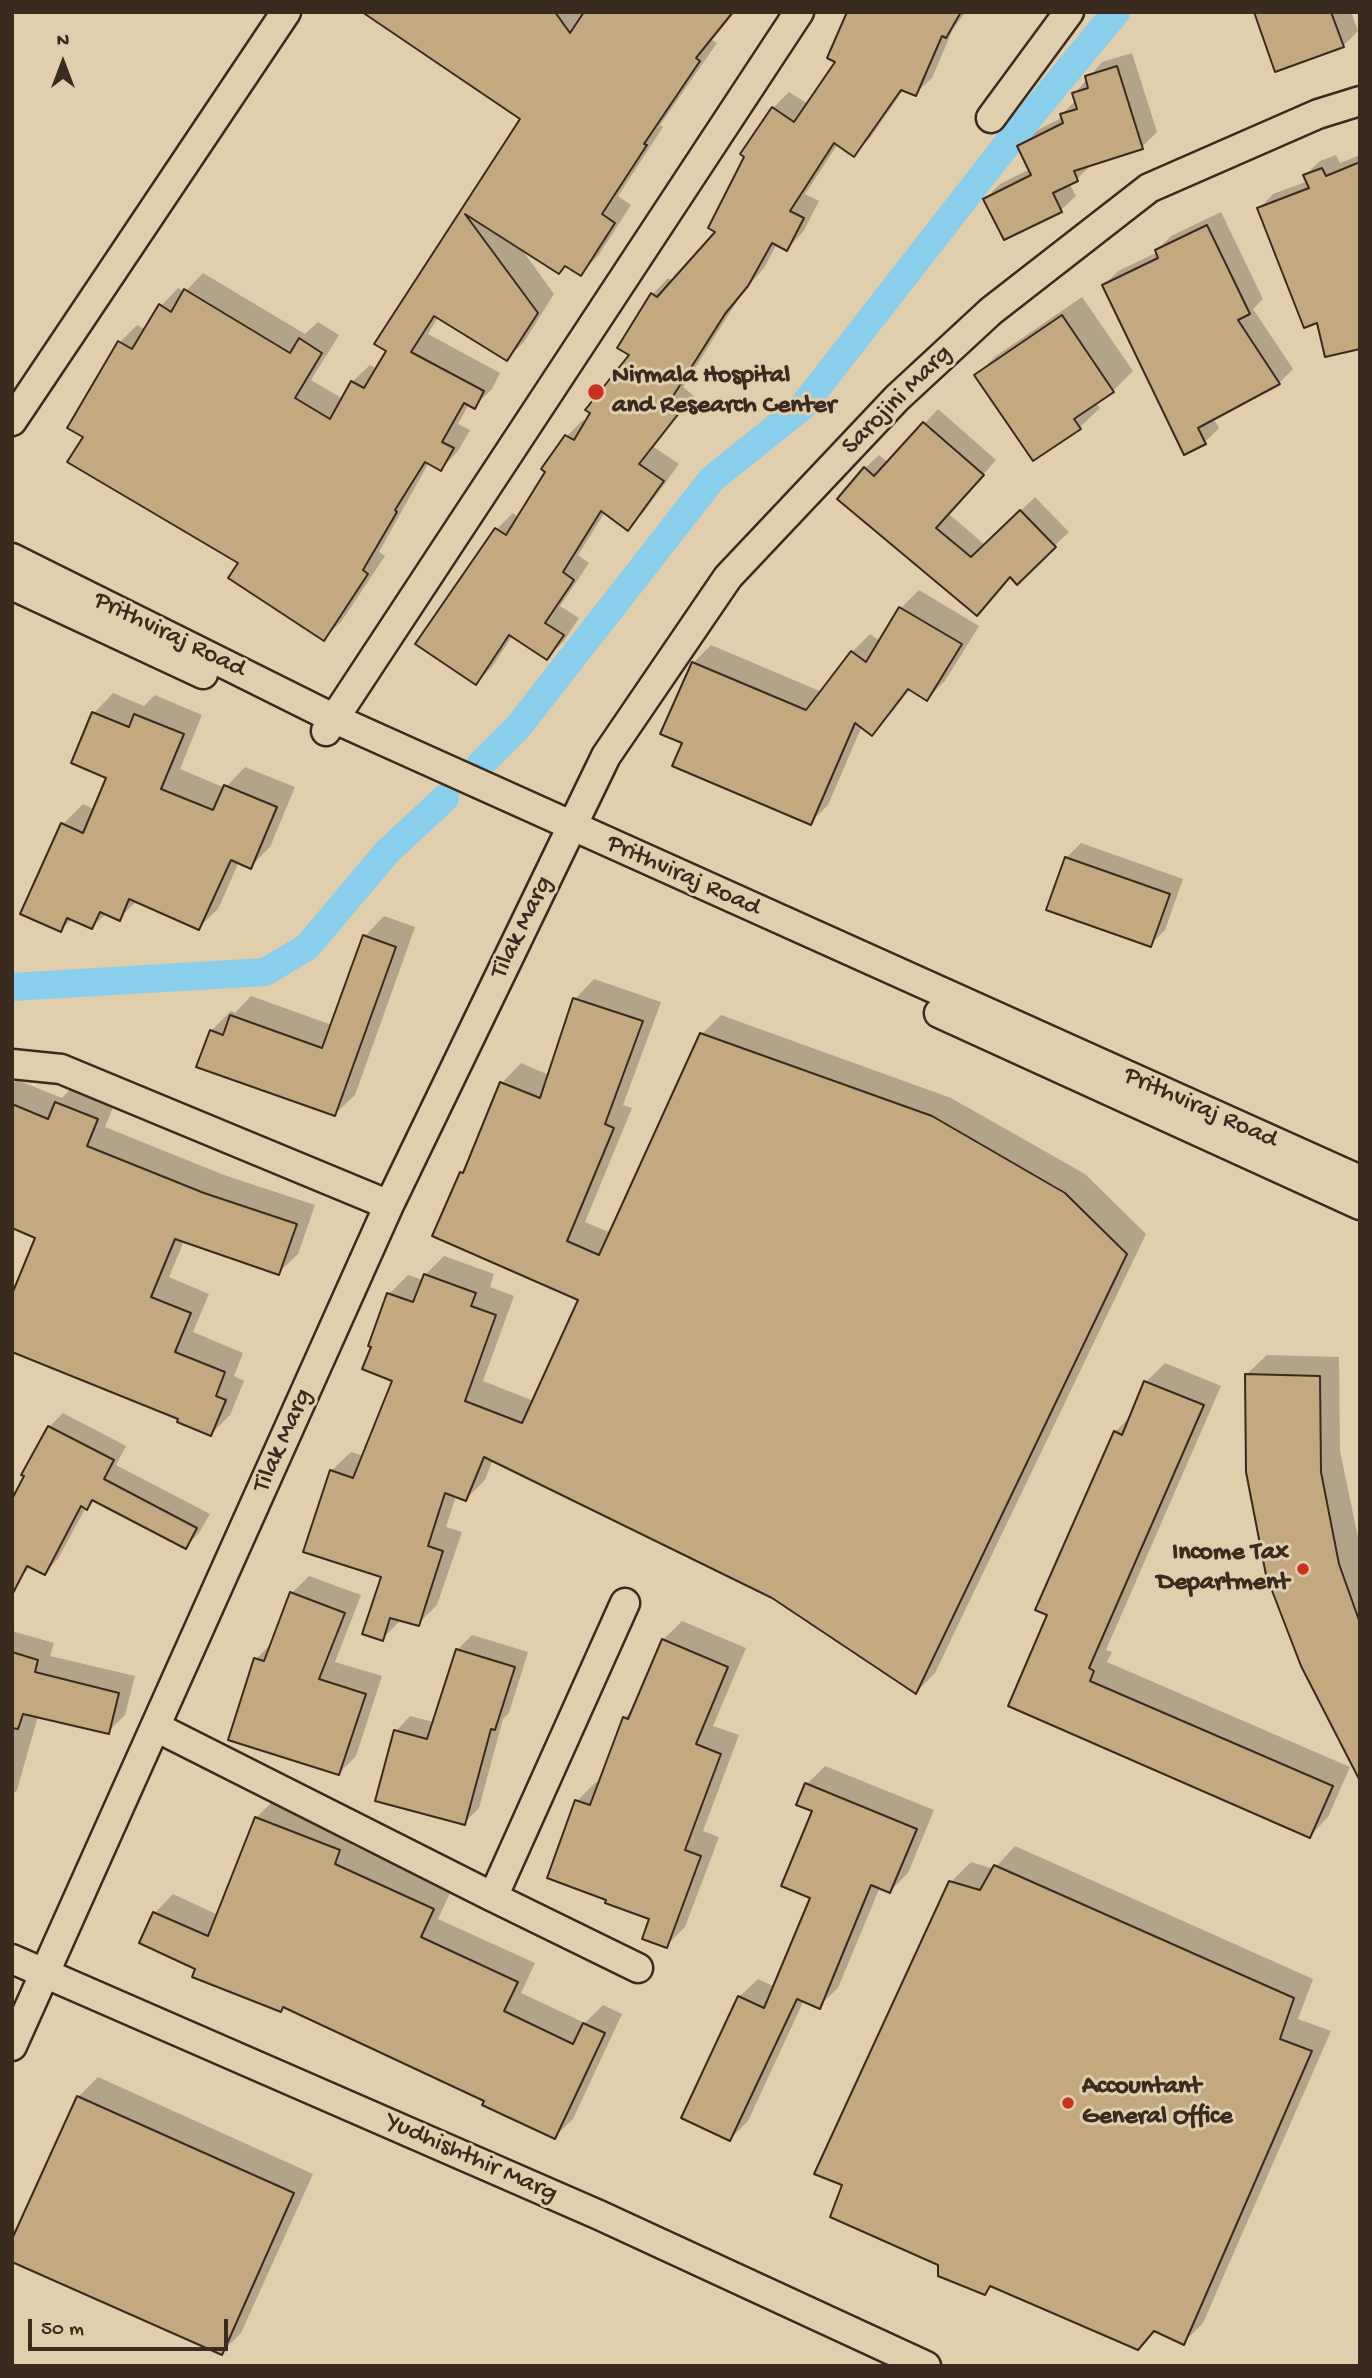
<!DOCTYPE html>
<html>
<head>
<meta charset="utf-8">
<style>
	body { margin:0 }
	#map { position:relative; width:1372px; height:2378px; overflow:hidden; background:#e0ceac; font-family:"Gochi Hand",sans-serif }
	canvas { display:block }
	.frame { position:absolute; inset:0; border:14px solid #3b2a1e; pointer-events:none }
	.north { position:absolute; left:28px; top:28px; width:70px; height:70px; -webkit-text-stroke:5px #e0ceac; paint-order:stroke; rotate:0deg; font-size:19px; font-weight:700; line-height:28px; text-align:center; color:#3b2a1e }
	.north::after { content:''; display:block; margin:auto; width:24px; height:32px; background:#3b2a1e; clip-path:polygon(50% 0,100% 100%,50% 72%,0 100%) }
	.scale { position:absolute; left:28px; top:2319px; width:200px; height:32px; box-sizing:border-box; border:4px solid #3b2a1e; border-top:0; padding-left:9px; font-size:21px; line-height:24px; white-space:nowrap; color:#3b2a1e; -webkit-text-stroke:5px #e0ceac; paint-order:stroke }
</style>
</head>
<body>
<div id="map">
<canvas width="1372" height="2378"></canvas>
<div class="frame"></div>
<div class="north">N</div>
<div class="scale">50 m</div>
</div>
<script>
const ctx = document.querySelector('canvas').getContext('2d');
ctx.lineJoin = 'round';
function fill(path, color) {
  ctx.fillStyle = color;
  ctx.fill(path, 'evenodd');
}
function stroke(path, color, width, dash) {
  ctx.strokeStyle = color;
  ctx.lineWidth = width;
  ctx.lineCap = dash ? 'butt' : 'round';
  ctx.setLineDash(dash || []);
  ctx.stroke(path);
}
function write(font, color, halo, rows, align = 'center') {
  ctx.font = font + ' "Gochi Hand",sans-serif';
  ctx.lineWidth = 6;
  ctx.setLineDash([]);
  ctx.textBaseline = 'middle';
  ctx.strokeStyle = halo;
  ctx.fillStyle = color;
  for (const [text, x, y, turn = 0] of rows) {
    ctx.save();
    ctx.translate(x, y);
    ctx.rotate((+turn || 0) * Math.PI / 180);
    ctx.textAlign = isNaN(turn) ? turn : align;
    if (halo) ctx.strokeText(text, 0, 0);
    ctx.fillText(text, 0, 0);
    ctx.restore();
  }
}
fill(new Path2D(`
	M365,12H735L712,40L717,43L660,125L663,127L618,196L631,205L598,256L580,274L567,265L559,272L520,247L554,294L524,342L507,359L438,317L428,334L500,373L492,389L474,407L469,404L458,424L470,430L458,451L441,469L429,462L379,552L385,556L341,622L323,639L240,562L85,437L120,342L137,325L146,330L161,306L178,288L185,292L203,273L305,334L318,322L339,335L311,380L343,399L352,382L370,365L377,369L388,350L377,343L522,118Z
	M849,12H966L953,29L932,78L915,94L904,89L870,138L854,154L838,144L805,194L819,201L803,232L787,249L777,244L764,268L741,295L683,387L694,396L654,447L679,464L644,512L628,528L605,512L578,555L589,563L560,606L579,618L563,642L547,658L513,635L492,667L476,683L497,529L513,513L519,517L567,436L583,420L586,422L631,354L652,295L668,278L673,281L717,231L773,108L789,92L808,104L838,61Z
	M1256,12H1351L1358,31L1343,46Z
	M1132,53L1157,132L1142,147L1092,164L1077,179L1069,183L1076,196L1061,210L985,199L1000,184L1030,169L1019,147L1034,132L1063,117L1062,114L1076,100L1074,94L1102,62Z
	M1336,155L1340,163L1360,155V348L1318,321L1259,209L1273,194L1308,181L1305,175L1320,161Z
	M1221,212L1263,299L1253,309L1293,369L1279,383L1213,418L1219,428L1205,442L1104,285L1118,271L1158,252L1157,250L1171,236Z
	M1082,297L1133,371L1113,391L1096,403L1100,408L1080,427L1033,459L976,375L996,356Z
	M938,409L996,460L949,514L985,545L1035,497L1069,532L1017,582L1011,576L990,600L865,468L879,455L889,463Z
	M919,590L979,626L945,681L927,699L910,689L890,715L872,733L862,726L828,805L810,823L685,742L693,663L711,645L822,692L852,652L870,634L880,641L901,608Z
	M113,693L144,706L155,695L202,715L180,769L225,788L245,767L295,787L270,847L251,866L239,862L218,909L198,928L137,901L119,918L107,913L92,927L72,919L60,930L63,824L83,804L95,810L108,777L94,713Z
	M1081,843L1183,879L1165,930L1150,945L1066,858Z
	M384,916L415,927L355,1095L335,1114L211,1031L231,1011L235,1013L251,996L332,1025L365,936Z
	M594,979L661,1002L623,1105L632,1108L585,1222L611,1233L702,1034L721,1015L951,1098L1085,1174L1146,1234L935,1673L916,1692L772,1596L493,1459L485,1480L466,1499L456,1496L446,1527L462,1532L437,1605L418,1624L402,1619L382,1639L383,1576L331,1471L351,1452L364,1456L394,1380L374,1346L389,1294L408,1275L423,1280L425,1275L444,1256L494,1274L490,1287L514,1296L483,1381L534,1401L580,1299L434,1235L462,1173L467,1168L502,1083L521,1063L549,1075L575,999Z
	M17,1080L62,1098L76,1083L116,1100L105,1127L224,1175L315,1205L298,1254L278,1273L184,1241L169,1277L209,1294L193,1332L243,1353L234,1376L244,1381L230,1415L211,1434L180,1418L38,1237L12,1226V1084Z
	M1267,1355L1339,1357L1340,1451L1360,1547V1771L1247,1374Z
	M1165,1363L1221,1386L1106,1650L1112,1652L1107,1662L1350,1767L1328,1817L1310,1836L1010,1706L1049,1614L1115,1432L1131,1416L1146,1382Z
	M63,1413L126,1446L116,1465L210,1514L199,1533L185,1547L95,1500L86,1507L58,1559L45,1573L31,1566L20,1578L49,1427Z
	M309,1576L361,1595L335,1662L382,1676L356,1756L339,1773L256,1659L274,1641L292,1593Z
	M682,1621L746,1648L713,1726L739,1735L703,1831L719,1837L685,1927L666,1946L651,1918L577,1801L596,1782L600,1784L624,1718L635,1708L663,1640Z
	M12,1631L54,1643L50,1656L135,1676L125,1715L108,1732L38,1716L17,1790L12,1795Z
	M472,1635L528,1652L509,1713L503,1719L479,1808L464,1823L396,1731L410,1716L434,1722L457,1650Z
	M825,1766L934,1810L908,1873L890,1891L880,1887L838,1988L819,2006L804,2000L748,2121L730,2139L739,1997L758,1979L775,1987L813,1897L814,1810L807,1784Z
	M275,1799L358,1832L352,1845L451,1891L438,1919L535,1963L521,1993L585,2023L603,2005L622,2014L573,2119L554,2137L486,2100L284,2006L280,2010L141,1942L155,1913L173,1894L218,1915L256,1818Z
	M1015,1846L1313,1979L1298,2019L1331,2031L1203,2323L1183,2343L1156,2330L1137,2348L992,2285L985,2293L951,1882L971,1862L994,1869Z
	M98,2077L313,2174L241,2333L221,2353L78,2097Z`), '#0003');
stroke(new Path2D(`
	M480,765L518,727L712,479L803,406L1004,148L1116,12
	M12,987L265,972L307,947L387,852L445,798`), '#89ceea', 28);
const building = new Path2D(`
	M362,12H555L570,33L584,12H733L696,58L700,61L644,144L647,145L602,214L615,223L581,276L565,266L559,274L465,214L538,313L507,361L434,316L411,352L484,391L475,409L464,403L442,442L454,448L441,471L425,462L395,510L397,512L363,570L368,574L324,641L228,578L238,563L67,462L83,437L67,428L118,341L132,349L159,304L171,312L184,289L290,353L299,338L322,353L295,398L330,419L351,381L364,388L386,351L374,344L520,119Z
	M847,12H961L946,38L942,36L916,96L901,90L854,157L834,143L790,211L804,218L787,251L772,243L748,286L725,314L668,404L679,413L639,464L664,481L628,531L601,511L563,572L574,580L545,623L564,635L547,660L509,635L476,685L415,644L495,528L506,535L545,472L541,469L565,435L574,440L590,413L585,410L629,355L617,348L651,293L657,297L715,232L708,228L744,157L740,154L772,107L794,122L835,62L827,58Z
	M1254,12H1331L1344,47L1275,72Z
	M1117,66L1143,149L1074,171L1078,181L1053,193L1062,212L1004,240L983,199L1031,175L1017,146L1063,123L1060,114L1077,109L1072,93L1088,88L1085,76Z
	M1360,162V349L1325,357L1317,323L1304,328L1257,208L1309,188L1303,175L1322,168L1326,176Z
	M1207,225L1250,314L1238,320L1280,384L1198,428L1206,444L1184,455L1102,285L1158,258L1155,250Z
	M1062,315L1114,392L1074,419L1081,429L1033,461L974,375Z
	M923,422L984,475L936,528L971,557L1020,510L1056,547L1017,585L1010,577L977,616L837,499L864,467L874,476Z
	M899,607L962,644L927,701L908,689L872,736L855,723L811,825L672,766L682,743L660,734L692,662L806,710L851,651L866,662Z
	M92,712L129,727L134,714L184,734L161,789L213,810L224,785L277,807L251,869L231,860L199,930L129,899L120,921L100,912L92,929L67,918L61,932L20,914L61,823L83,833L106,778L71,763Z
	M1065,857L1170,894L1151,947L1046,910Z
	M363,935L396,947L335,1116L196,1067L210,1030L223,1035L230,1015L322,1048Z
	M573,998L643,1021L605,1124L614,1128L567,1241L599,1255L700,1033L932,1116L1065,1193L1127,1254L916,1694L772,1598L484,1457L466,1501L445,1493L428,1546L443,1551L419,1626L390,1618L383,1641L362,1634L381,1577L303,1552L330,1470L353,1478L392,1381L362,1369L371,1347L368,1346L387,1293L413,1302L424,1274L476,1293L471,1306L496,1315L465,1401L522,1423L578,1300L432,1236L460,1172L463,1173L500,1082L540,1098Z
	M55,1102L98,1119L87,1146L204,1193L297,1224L279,1275L175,1239L151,1297L191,1313L175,1352L225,1372L216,1396L226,1400L211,1436L177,1422L178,1419L12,1352V1294L35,1238L12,1228V1104L48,1119Z
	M1245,1374L1320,1376L1321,1472L1339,1564L1360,1623V1781L1301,1666L1266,1575L1246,1472Z
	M1144,1381L1204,1405L1089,1668L1094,1671L1090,1681L1333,1786L1310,1838L1008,1706L1047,1615L1035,1610L1114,1431L1122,1435Z
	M48,1426L114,1460L104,1479L197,1528L186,1549L92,1500L87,1510L81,1506L45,1575L27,1566L12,1595V1499L24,1476L21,1475Z
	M290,1592L345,1613L319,1679L366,1694L339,1775L228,1740L254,1658L264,1661Z
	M662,1639L728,1667L696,1744L721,1754L685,1850L701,1856L667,1948L642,1939L649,1919L605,1903L606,1900L547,1878L575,1800L590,1805L623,1717L628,1719Z
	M456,1649L515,1667L495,1730L491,1729L465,1825L375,1801L394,1730L427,1739Z
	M12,1652L38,1660L35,1672L119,1693L109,1734L23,1714L18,1729L12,1728Z
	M805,1783L917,1829L890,1893L871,1885L820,2009L797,1999L730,2141L681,2118L738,1996L764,2008L810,1898L781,1886L812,1811L796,1805Z
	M255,1817L340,1850L335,1864L434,1909L421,1937L518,1982L504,2011L573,2044L583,2023L605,2033L555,2139L482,2105L484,2101L283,2007L281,2012L192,1977L195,1969L139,1943L153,1912L208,1936Z
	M994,1865L1294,1998L1280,2039L1312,2051L1184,2345L1154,2331L1138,2350L990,2286L985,2295L938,2276V2265L830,2217L842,2185L814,2174L949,1881L980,1890Z
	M77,2096L294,2193L222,2355L12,2262V2239Z`);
fill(building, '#c3a880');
stroke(building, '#3b2a1e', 2);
const minor = new Path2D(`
	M991,118L1069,12
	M12,421L286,12
	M12,558L335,719L1360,1180
	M12,585L203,674
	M326,731L799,12
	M939,1013L1360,1205
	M12,1064L61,1069L389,1205
	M156,1727L493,1897L625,1603
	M493,1897L638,1968
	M12,1959L599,2215L926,2366
	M12,2046L389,1205L606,756L728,577L897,398L991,311L1149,188L1318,114L1360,101`);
stroke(minor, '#3b2a1e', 33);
stroke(minor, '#e0ceac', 28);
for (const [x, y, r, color] of [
	[596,392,9,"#c8321e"],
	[1303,1569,7,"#c8321e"],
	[1068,2103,7,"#c8321e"]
]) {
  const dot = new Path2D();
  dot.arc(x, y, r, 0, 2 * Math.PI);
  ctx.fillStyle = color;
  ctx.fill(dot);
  stroke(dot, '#e0ceac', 2.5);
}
write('bold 26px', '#3b2a1e', '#e0ceac', [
	["Nirmala Hospital",612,377],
	["and Research Center",612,407],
	["Income Tax",1289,1554,"right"],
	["Department",1289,1584,"right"],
	["Accountant",1082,2088],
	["General Office",1082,2118]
], 'left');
write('26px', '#3b2a1e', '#e0ceac', [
	["Sarojini Marg",898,401,-45],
	["Prithviraj Road",169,636,26],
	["Prithviraj Road",683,877,24],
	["Tilak Marg",523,928,-64],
	["Prithviraj Road",1200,1109,24],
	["Tilak Marg",284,1441,-66],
	["Yudhishthir Marg",471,2159,24]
]);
</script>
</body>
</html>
